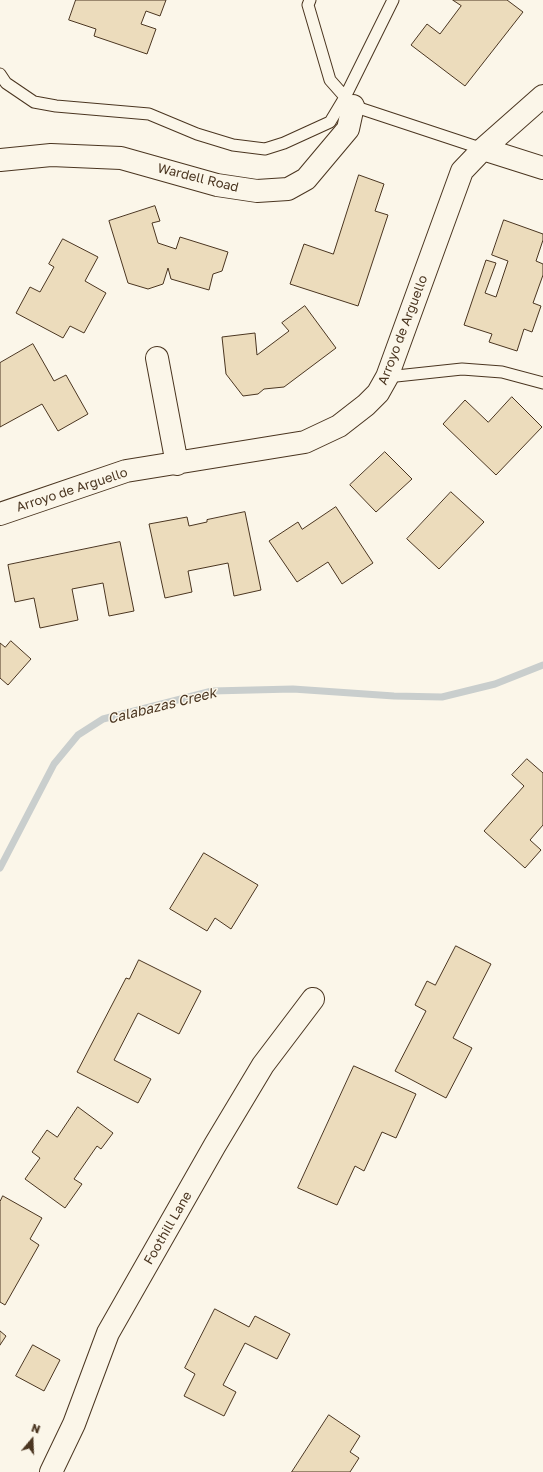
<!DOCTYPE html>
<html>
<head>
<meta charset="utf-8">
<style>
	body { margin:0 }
	#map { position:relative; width:543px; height:1472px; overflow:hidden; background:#fbf6e9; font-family:"Golos Text",sans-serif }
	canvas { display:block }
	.north { position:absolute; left:12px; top:1420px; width:40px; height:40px; -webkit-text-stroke:3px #fbf6e9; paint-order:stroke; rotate:19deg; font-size:11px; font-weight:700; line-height:16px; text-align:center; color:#4a3520 }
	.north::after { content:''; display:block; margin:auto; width:14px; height:18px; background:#4a3520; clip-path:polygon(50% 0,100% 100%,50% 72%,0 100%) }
</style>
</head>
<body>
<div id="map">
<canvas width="543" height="1472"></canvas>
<div class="north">N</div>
</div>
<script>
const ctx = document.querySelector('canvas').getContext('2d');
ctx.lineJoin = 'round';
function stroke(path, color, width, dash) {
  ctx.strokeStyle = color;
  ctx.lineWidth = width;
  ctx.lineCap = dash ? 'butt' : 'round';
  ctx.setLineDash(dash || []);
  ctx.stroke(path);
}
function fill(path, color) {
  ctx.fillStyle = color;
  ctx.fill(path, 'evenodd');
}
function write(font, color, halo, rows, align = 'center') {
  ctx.font = font + ' "Golos Text",sans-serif';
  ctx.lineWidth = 3;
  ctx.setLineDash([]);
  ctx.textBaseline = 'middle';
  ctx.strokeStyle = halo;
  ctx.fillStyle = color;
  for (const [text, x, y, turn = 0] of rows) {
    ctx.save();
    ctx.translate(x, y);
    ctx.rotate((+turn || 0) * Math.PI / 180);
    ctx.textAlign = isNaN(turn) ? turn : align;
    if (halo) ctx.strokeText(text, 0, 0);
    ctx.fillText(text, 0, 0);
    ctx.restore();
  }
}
stroke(new Path2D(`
	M0,868L54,764L78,735L103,719L212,691L293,689L394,696L442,697L495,684L543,665`), '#c9cecd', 7);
const building = new Path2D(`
	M76,0H166L160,16L146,11L141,24L156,29L147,54L94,36L96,29L69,20Z
	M453,0H507L523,12L465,86L411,45L427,24L440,34L461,6Z
	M359,175L384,184L375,211L388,215L358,306L290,284L304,244L333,254Z
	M155,206L160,221L152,223L158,243L176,249L180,237L228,252L222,271L213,274L209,290L171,279L168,268L163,284L148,289L128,283L109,221Z
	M504,220L543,234V240L536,261L543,264V275L533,303L541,306L532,332L524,329L517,351L489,342L492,334L464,325L486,260L496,263L485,293L496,297L508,261L492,255Z
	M63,239L98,257L85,281L106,293L84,333L70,326L63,338L16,313L30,287L40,292L54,267L49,264Z
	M305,306L336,348L284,387L264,389L258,394L243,396L226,374L222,337L255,333L257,355L289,331L282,323Z
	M33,344L54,381L66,375L88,414L58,431L42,404L0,427V363Z
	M512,397L542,427L496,475L443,424L465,400L488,422Z
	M385,452L412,479L376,512L350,485Z
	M451,492L484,522L439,569L407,539Z
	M336,507L373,563L342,584L328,562L297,582L269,541L298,522L302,529Z
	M245,512L261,590L234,596L228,563L188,571L192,592L165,598L149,524L187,517L189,526L207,522V520Z
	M120,542L134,611L109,616L103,583L72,589L78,620L40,628L34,598L15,602L8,565Z
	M11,641L31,659L8,685L0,678V643L5,647Z
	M527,759L543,773V825L530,840L541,850L525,868L484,831L524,786L512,775Z
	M204,853L258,885L231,929L215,918L207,931L170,909Z
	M456,946L491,964L453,1038L472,1048L446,1098L395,1071L426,1011L415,1005L427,981L435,985Z
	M139,960L201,991L179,1034L138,1013L114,1060L151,1079L138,1103L77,1072L126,978L129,979Z
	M354,1066L416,1094L396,1138L382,1132L364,1171L355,1166L337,1205L298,1188Z
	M78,1107L113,1133L101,1149L97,1146L74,1179L82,1184L65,1208L25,1179L40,1158L32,1152L47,1130L57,1137Z
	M3,1196L42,1218L30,1239L39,1245L5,1305L0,1302V1202Z
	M215,1309L249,1327L255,1316L290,1334L277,1359L245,1343L223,1385L236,1392L224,1416L184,1396L195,1374L185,1368Z
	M0,1331L6,1336L0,1345Z
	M33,1345L60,1360L44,1391L16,1376Z
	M329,1415L360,1436L350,1452L359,1458L350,1472H292Z`);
fill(building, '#ecdcbc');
stroke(building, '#4a3520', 1);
const service = new Path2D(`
	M310,0L308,5L330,80L353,106L483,149
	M0,74L6,83L34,102L56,106L149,114L197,134L233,145L265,149L284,143L330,122L345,97L393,0
	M387,377L462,369L502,372L543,383`);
const minor = new Path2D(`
	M483,149L543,168
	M0,160L51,155L121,158L217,185L257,191L288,189L306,179L348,129L353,106
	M157,358L177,464
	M0,514L126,471L305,442L339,426L366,405L378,393L387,377L462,171L483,149L543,96
	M51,1472L74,1424L108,1333L215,1145L263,1065L313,999`);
stroke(service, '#4a3520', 13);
stroke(minor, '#4a3520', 24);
stroke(service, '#fbf6e9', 11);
stroke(minor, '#fbf6e9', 22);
write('13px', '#4a3520', '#fbf6e9', [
	["Wardell Road",198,178,14],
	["Arroyo de Arguello",403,330,-69],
	["Arroyo de Arguello",72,490,-18],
	["Foothill Lane",168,1228,-60]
]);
write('italic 14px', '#4a3520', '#fbf6e9', [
	["Calabazas Creek",162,706,-14]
]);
</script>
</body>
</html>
